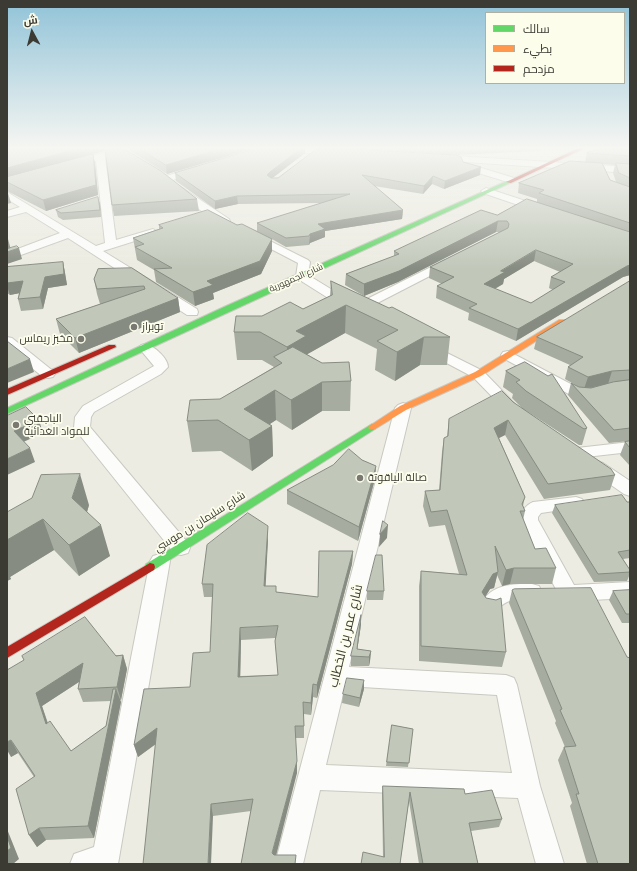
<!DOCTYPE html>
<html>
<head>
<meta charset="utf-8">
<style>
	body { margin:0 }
	#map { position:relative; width:637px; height:871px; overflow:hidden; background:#ecece2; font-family:"IBM Plex Sans",Cairo,sans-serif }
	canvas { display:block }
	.frame { position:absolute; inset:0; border:8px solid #3b3b34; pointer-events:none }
	.legend { position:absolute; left:485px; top:12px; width:140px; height:72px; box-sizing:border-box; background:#fcfdeb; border:1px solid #afafa2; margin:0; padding:5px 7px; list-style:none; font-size:12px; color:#3b3b34 }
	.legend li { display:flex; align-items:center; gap:8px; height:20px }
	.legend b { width:20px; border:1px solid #afafa2 }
	.north { position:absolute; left:12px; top:12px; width:40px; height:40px; -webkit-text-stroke:3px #fcfdeb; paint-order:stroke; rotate:353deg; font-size:11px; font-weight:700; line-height:16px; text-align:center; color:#3b3b34 }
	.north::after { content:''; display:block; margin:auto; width:14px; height:18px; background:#3b3b34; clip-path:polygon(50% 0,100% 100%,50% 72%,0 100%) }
</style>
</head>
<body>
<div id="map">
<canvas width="637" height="871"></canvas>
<div class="frame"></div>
<ul class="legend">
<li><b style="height:5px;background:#63d668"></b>سالك</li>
<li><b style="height:5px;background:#ff974d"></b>بطيء</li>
<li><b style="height:5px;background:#b3261e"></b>مزدحم</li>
</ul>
<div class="north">ش</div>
</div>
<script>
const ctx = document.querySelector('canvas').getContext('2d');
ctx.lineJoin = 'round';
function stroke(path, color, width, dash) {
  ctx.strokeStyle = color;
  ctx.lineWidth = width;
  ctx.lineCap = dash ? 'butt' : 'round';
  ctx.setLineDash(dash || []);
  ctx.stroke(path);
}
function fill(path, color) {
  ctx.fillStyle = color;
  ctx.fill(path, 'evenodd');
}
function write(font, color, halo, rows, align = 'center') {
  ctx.font = font + ' "IBM Plex Sans",Cairo,sans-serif';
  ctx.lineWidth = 3.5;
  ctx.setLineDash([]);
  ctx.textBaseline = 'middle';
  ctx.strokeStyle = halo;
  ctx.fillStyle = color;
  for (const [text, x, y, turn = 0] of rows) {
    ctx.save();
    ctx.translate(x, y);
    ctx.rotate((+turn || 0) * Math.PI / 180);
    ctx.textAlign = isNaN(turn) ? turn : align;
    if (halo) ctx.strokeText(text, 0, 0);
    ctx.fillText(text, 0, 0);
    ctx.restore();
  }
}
const street = new Path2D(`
	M256,147H302L336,149L340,152L336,155L260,150Z
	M120,148L123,149L124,151L123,153L105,158L116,240L153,229L158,232L157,234L103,251L197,309L198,312L197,315H187L68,238L7,260V253L60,233L26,212L7,217V211L20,207L7,199V192L96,246L105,243L96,161L74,167L70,164L71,162Z
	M439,155L630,167V173L436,160L435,158L436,156Z
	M465,163L514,178L516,180L511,183L462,168L461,166Z
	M196,167L199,168L201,170L199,172L166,182L161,179L163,177Z
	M181,187L229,219L230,221L229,223C216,226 188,200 178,192L176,190Z
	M486,188L544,207L545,209L540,212L536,211L483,193L481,191Z
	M252,232L308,260L310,262L308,275L352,302L354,305L353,306L445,260H453L455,262L453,264L356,314L352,313L350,310L351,308H344L298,279L296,276L298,263L248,237L247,235Z
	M7,337L12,338L53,371L55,374L53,377L48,378L43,377L7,348Z
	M146,344C154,346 168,358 168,367L161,374L94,412L91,417L90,427L188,543L190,548L188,553L181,555L174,553L74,428L75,417L83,406L154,366L139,348L141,345Z
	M429,344L483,371L517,406L520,409L517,412L512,414L507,412L473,377L424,351L422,348L424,345Z
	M508,351L584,391L608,385L630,383V391L609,393L587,399L576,398L503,358L501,355L503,352Z
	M403,403L408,405L411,408L349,667L506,675L514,678L517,685L540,786L564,864H536L518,798L320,790L303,864H275L395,408L398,405ZM345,686L497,695L512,773L326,765Z
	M630,442V452L577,458L571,457L569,453L571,449L577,448Z
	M597,461L603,463L630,481V496L624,494L591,471L589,467L591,463Z
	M576,497L582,499L585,503L582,507L541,513L538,517V520L574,585L630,582V598L572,601L561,599L520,520C520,512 526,505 533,502Z
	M160,554L167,556L170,561L118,864H70L74,854L94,847L150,561L153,556Z
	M520,584H532L539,586L542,592L539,598C529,601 517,597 507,602C495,607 499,618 483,612L480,606C488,589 502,585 520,584Z`);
const fast = new Path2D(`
	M507,181L512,182L7,414V408L224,307Z
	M372,424L375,425L376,427L375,429L154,570L150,571L146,570L145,567L146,564Z`);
const slow = new Path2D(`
	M559,320H565L566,322L481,376L406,410L375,429H369L368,427L400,406L475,372Z`);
const jam = new Path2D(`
	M581,147H587L511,183L506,182Z
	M109,345H115L116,347L7,395V389Z
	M150,563L154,564L155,567L154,570L7,658V647Z`);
stroke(street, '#c9c9c1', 2);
stroke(fast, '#c9c9c1', 2);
stroke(slow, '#c9c9c1', 2);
stroke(jam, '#c9c9c1', 2);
fill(street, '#fcfcfb');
fill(fast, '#63d668');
fill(slow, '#ff974d');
fill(jam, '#b3261e');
fill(new Path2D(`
	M7,147H121L197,199L199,211L114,216L112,205L105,151L93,154L95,163L98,195L46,211L7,191Z
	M124,147H255V148L167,174Z
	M261,147H305V153L272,178L463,162L480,175L444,189L432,184L423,194L374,186L403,210L402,219L325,231V237L310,243L309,245L286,247L272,239V251L261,274L213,293L214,299L195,306L156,282L154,270L137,260L133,238L159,229V225H237L257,231V223L322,203L238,204L215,209L176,181L175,173Z
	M335,147H542L541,151L456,155Z
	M593,147H630V275L623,277L516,341L468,320L469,313L436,298L437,286L442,284L429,278L430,267L500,232H496L398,282L364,296L345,285L346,274L394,256V251L497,215L537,202V199L518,193L519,183L585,162L587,153L598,149ZM603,164L615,165L613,173L616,182L610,180ZM534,261L560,272L551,277L549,288L553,290L531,303L495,289L503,284L504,279Z
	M100,204L101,217L63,220L58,217L56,210Z
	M63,262L65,273L67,285L48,288L43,309L21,311L18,299L19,293L10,295L7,293V267Z
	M98,269L178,298L180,312L79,353L60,334L56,319L100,304L97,294L94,279Z
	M331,281L450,337L447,365H420L395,381L375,370L377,349L345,333L307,354L351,381L350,411H322L292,430L276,420L270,424L272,426L273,456L252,471L221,451L192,452L187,421L220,399L274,367L262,360H237L234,332L262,316L303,309L330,296Z
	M630,281V441L609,443L568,395L571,383L579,387L565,379L568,367L570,365L534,349L537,337Z
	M525,362L587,428L582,445H579L525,410L615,475L610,490L544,499L505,435L499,438L525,497L523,506L525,511L523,520L535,549L556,568L552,584H510L502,586L497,575L494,588L490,589L485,597L506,652L502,667L419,661V586L421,571L459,574L445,525L429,527L423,506L425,491L439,490L442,452L444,438L447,437L449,419L513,402L522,408L512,398L513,394L503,387L506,371Z
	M630,441V466L620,455L625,442Z
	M362,460L376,466L375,479L358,541L287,504V490Z
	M627,502H630V558L623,559L630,570V574L627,581L594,582L552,513L555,505Z
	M89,505L87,512L110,556L79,576L54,550L10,577L11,579L7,581V512Z
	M268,539L265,586L276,592L318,597L353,551L352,564L317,698L313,697L311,715L304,714V738H295L297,773L241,864L251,811L213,816L156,744L138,757L134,745L190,687L210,652L212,597H204L202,584ZM275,638V641L278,675L240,676L241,640Z
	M512,590L630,864H587L570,806L572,803L558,760L564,747H565L555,723L556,721L509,603Z
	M630,590V623H622L609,600L613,591Z
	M367,591H384L383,600H367Z
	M361,625L357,649L371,651L370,661L369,666H351V656Z
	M123,655L127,669L121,700H120L121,702L94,838L46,840L37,847L29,835L34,777L18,753L11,757L24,660L22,656ZM79,682L78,689L83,702L111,701L106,726L71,751L48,723L42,706Z
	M364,689L359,707L342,703L343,694Z
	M392,725L413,729L408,767L386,766Z
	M383,786L465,794L502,819L499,827L471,831L478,864H419L409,801L400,864L383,857L382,794Z`), '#a6aca0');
fill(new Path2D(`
	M84,147H111V149L93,154L95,163L98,195L46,211L43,200L7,178V168Z
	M227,147H255V148L167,174L166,165Z
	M303,147H305V153L270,180L267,175L270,172Z
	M481,167L480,175L444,189L445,181Z
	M433,176L432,184L423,194L424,186Z
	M7,193H8L11,203L7,204Z
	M237,196L238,204L215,209V201Z
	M98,197L100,204L101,217L100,210Z
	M403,210L402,219L325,231V237L310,243L309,245L310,234L318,224Z
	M498,221L496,232L398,282L364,296V284Z
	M7,239H8L11,250L7,252Z
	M272,239V251L261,274L213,293L214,299L195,306L193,292L207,281Z
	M19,248L22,259L7,264V252Z
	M536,250L534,261L504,279L503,284L482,296L484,284L501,271Z
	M63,262L65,273L67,285L48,288L43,309L40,297L45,277Z
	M630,265V275L623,277L516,341L518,329L627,266Z
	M23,281L26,292L10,295L7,286V283Z
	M178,298L180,312L79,353L75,338Z
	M346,305L345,333L306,355L288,376L287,347L296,331Z
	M424,337L420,365L395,381L397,352Z
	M30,359L34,372L7,383V369Z
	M612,371L608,384L584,389L588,377Z
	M322,382V411L292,430L291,400Z
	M275,390L276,420L247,439L244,409Z
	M39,420L43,433L19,444L14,431Z
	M508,420L505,435L491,442L494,428Z
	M272,426L273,456L252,471L249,440Z
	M30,448L35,462L7,475V459Z
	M376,466L375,479L358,541L359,527Z
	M80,474L89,505L82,529L72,498Z
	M43,519L54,550L10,577L11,579L7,581V540Z
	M101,525L110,556L79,576L69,545Z
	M388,525L387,538L379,547L380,534Z
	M268,526V539L265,599L264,586Z
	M353,551L352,564L317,698V685Z
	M514,568L510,584L502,586L506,570Z
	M498,572L494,588L490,589L479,607L482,592L493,574Z
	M361,615V625L356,658L357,649Z
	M240,628L241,640L240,689L238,677Z
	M371,651L370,661L369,666V657Z
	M123,655L127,669L121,700L117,687Z
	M83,663L88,676L42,706L52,737L46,724L36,693Z
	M364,680V689L359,707L360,698Z
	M313,684V697L311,715V703Z
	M116,689L121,702L94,838L88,826Z
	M157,728L161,740L138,757L134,745Z
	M11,740L18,753L11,757L7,750V742Z
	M297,761V773L274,864L272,853Z
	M211,804L213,816L211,864H208Z
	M39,828L46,840L37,847L29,835Z
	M7,829L19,859L13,864H7Z`), '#878c82');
const building = new Path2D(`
	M7,147H84L7,168Z
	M111,147H121L161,171L197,199L112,205L105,149Z
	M137,147H227L166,165Z
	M261,147H303L270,172L267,175L271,178H278L319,147L456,155L461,157L463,162L481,167L445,181L433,176L424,186L362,175L403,210L318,224L325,229L310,234L309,236L286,238L257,223L350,194L237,196L215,201L175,173Z
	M602,147H630V156L587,153Z
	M93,154L96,185L43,200L7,182V177Z
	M570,161L602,163L610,180L630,187V223L539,193L544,190L519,183Z
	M616,163L630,164V178L619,173Z
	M98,197L100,210L61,213L56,210Z
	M527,199L630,232V265L627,266L518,329L469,308L477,304L437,286L454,277L430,267L508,228L509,224L507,221H498L399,271L364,284L346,274L399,254L394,251L481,210L497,215ZM536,250L573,264L551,277L565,282L531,303L484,284L505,272L501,271Z
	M208,210L237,225L242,224L272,239L260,261L207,281L213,285L193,292L154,269L172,268L135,247L144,244L133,238L163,228L159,225Z
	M17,246L19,248L7,252V249Z
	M63,262L64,274L45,277L40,297L18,299L23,281L7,283V267Z
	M132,268L178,298L75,338L56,319L145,289L144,286L97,289L94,279L98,269Z
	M331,281L389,308L392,307L450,337H424L397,352L377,341L398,330L346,305L296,331L306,336L287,347L260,332H234L236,316H262L290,302L303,309L332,295Z
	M630,281V370L612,371L588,377L568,367L583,357L537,337Z
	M7,341L30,359L7,369Z
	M293,347L322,363L349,362L351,381L322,382L291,400L275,390L244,409L272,426L249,440L218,420L187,421L190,400L220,399L282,363L274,357Z
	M525,362L548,376L552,374L587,428L584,429L526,391L516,382L520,380L506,371Z
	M630,380V428L614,430L571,383L579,387L591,388L613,382Z
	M502,391L513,402L611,469L615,475L548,484L508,420L494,428L525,497L522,504L525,511H520L535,549L546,548L556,568H514L506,570L495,546L498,572L493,574L482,592L486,598L496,600L501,598L506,652L421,646V571L467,575L447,510L431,512L425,491L440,490L444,438L448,436L449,419Z
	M26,407L39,420L14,431L30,448L7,459V416Z
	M630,441V448L625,442Z
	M349,449L362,460L376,466L359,527L287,490L333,465Z
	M80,474L72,498L101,525L69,545L43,519L7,540V512L32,498L41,475Z
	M622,495L627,502H630V550L618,552L630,570V572L598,574L555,505Z
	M248,513L268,526L264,586H276V592L318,597L319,551H353L317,685L313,684L311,703L303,702L304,726H295L297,761L272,853L274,855H296L295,864H241L253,799L211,804L208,864H143L157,728L134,745L144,689L190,687L193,653L210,652L213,584H202L207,545ZM278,626L275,641L278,675L238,677L240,628Z
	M383,521L388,525L380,534Z
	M376,555H382L384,591H367Z
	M591,588L627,657L630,658V864H598L576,794H579L564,747L576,746L560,710L562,709L512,590L514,589Z
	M630,590V614H626L613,591Z
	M361,615L357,649L371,651L369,657L351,656Z
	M85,617L116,656L123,655L117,687L78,689L83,663L36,693L46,724L50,721L71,751L106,726L113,689H116L88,826L39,828L29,835L16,789L35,776L11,740L7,742V670L24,660L22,656Z
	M347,678L364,680L360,698L343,694Z
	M392,725L413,729L409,763L387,762Z
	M383,786L464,789L465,794L492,790L502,819L469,823L478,864H423L410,792L400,864H361L363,852L384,857Z
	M7,836L11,848L7,851Z`);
fill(building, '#c1c8ba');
stroke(building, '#878c82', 1);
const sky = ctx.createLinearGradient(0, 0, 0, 269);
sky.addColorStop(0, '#91c3d8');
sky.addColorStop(0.55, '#f6f6f2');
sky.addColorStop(1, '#f6f6f200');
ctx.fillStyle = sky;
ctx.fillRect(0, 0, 637, 269);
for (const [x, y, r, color] of [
	[134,327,4,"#797971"],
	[81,339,4,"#797971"],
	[16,425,4,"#797971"],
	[360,478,4,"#797971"]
]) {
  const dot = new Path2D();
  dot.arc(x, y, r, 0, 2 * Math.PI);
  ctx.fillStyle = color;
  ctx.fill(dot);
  stroke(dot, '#fcfdeb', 1.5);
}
write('9px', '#3b3b34', '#fcfdeb', [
	["شارع الجمهورية",296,278,-24]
]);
write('11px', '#3b3b34', '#fcfdeb', [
	["توبراز",142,327],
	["مخبز ريماس",73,339,"right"],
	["الباجقني",24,419],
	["للمواد الغدائية",24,432],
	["صالة الياقوتة",368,478]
], 'left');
write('11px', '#3b3b34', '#fcfdeb', [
	["شارع سليمان بن موسي",200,522,-32]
]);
write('13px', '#3b3b34', '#fcfdeb', [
	["شارع عمر بن الخطاب",346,636,-76]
]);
</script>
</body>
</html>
